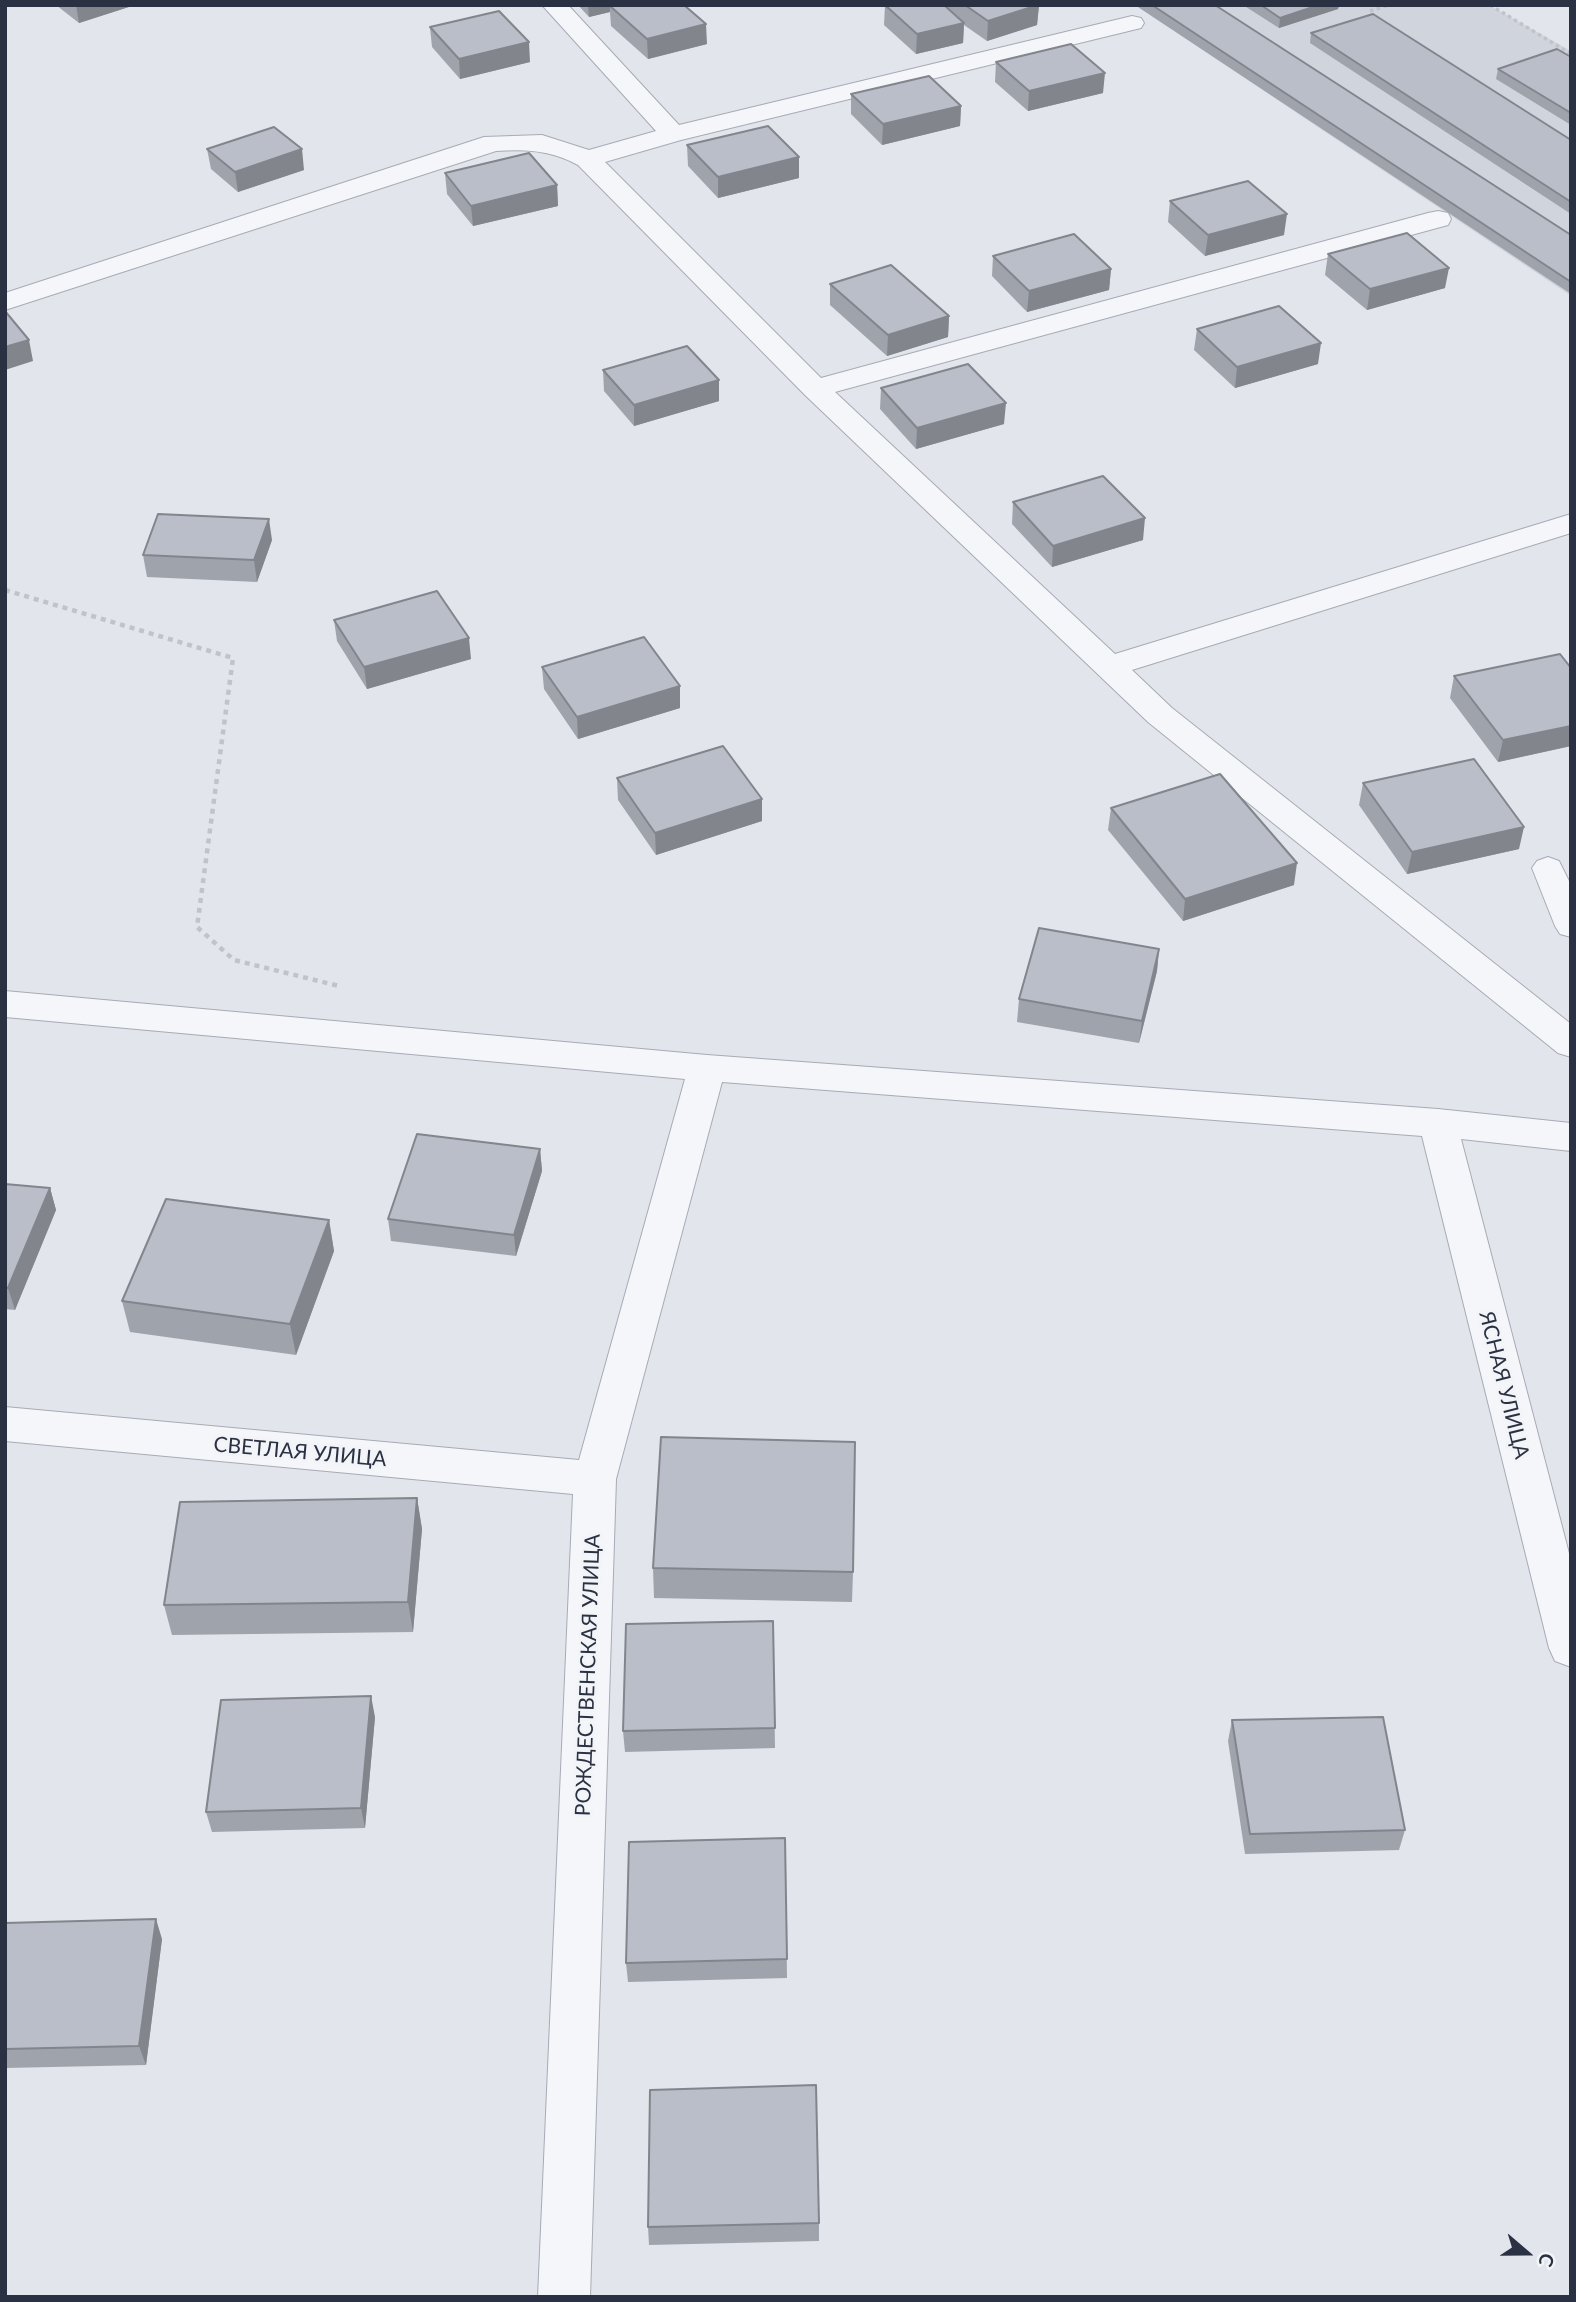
<!DOCTYPE html>
<html>
<head>
<meta charset="utf-8">
<style>
	body { margin:0 }
	#map { position:relative; width:1576px; height:2302px; overflow:hidden; background:#e2e5eb; font-family:Lato,sans-serif }
	canvas { display:block }
	.frame { position:absolute; inset:0; border:7px solid #293143; pointer-events:none }
	.north { position:absolute; left:1492px; top:2218px; width:70px; height:70px; -webkit-text-stroke:5px #f2f4f8; paint-order:stroke; rotate:110deg; font-size:19px; font-weight:700; line-height:28px; text-align:center; color:#293143 }
	.north::after { content:''; display:block; margin:auto; width:24px; height:32px; background:#293143; clip-path:polygon(50% 0,100% 100%,50% 72%,0 100%) }
</style>
</head>
<body>
<div id="map">
<canvas width="1576" height="2302"></canvas>
<div class="frame"></div>
<div class="north">С</div>
</div>
<script>
const ctx = document.querySelector('canvas').getContext('2d');
ctx.lineJoin = 'round';
function fill(path, color) {
  ctx.fillStyle = color;
  ctx.fill(path, 'evenodd');
}
function stroke(path, color, width, dash) {
  ctx.strokeStyle = color;
  ctx.lineWidth = width;
  ctx.lineCap = dash ? 'butt' : 'round';
  ctx.setLineDash(dash || []);
  ctx.stroke(path);
}
function write(font, color, halo, rows, align = 'center') {
  ctx.font = font + ' Lato,sans-serif';
  ctx.lineWidth = 6;
  ctx.setLineDash([]);
  ctx.textBaseline = 'middle';
  ctx.strokeStyle = halo;
  ctx.fillStyle = color;
  for (const [text, x, y, turn = 0] of rows) {
    ctx.save();
    ctx.translate(x, y);
    ctx.rotate((+turn || 0) * Math.PI / 180);
    ctx.textAlign = isNaN(turn) ? turn : align;
    if (halo) ctx.strokeText(text, 0, 0);
    ctx.fillText(text, 0, 0);
    ctx.restore();
  }
}
fill(new Path2D(`
	M1135,5H1489L1571,51V296Z`), '#d0d4dd');
const lane = new Path2D(`
	M1548,857L1559,861L1571,885V937L1560,934L1555,926L1532,868L1537,861Z`);
const street = new Path2D(`
	M542,5H568L679,125L1132,16L1141,18L1144,23L1141,28L681,140L605,162L821,378L1428,213L1438,211L1448,213L1451,219L1448,225L835,392L1115,654L1571,514V533L1132,670L1172,708L1571,1024V1057L1558,1053L1148,722L805,395L578,165C550,150 526,149 496,151L5,310V293L484,137L542,135L589,150L656,131Z
	M5,991L707,1055L1438,1109L1571,1123V1151L1461,1139L1571,1561V1667L1555,1661L1549,1648L1422,1136L722,1082L616,1479L590,2297H538L573,1494L5,1441V1407L579,1460L685,1079L5,1017Z`);
stroke(lane, '#a7abb5', 2);
stroke(street, '#a7abb5', 2);
stroke(new Path2D(`
	M1490,5L1571,54
	M1370,11L1389,5`), '#c0c3ca', 3.5, [3.5, 3.5]);
stroke(new Path2D(`
	M5,590L233,658L197,927L234,960L339,986`), '#c0c3ca', 4.5, [5, 5]);
fill(lane, '#f5f6f9');
fill(street, '#f5f6f9');
fill(new Path2D(`
	M56,5H135L79,23Z
	M578,5H684L707,44L648,59L611,26L610,12L589,17Z
	M885,5H1039L1037,25L987,41L964,25L963,43L916,54L884,25Z
	M1135,5H1215L1571,235V294Z
	M1243,5H1339L1338,9L1279,28Z
	M430,27L530,62L460,79L432,47Z
	M1311,33L1571,140V214L1310,43Z
	M1571,57V125L1496,79L1498,69Z
	M996,62L1103,93L1028,111L995,82Z
	M851,94L961,106L960,126L882,145L851,114Z
	M687,145L799,157V178L718,198L688,166Z
	M207,149L304,170L238,192L211,169Z
	M445,173L557,185L558,206L473,226L447,194Z
	M1170,201L1284,235L1205,256L1168,222Z
	M1328,254L1445,288L1367,310L1325,275Z
	M993,256L1111,269L1109,290L1027,312L992,276Z
	M830,284L949,316L948,337L887,356L830,305Z
	M1197,329L1318,364L1235,388L1194,350Z
	M603,370L719,401L634,426L604,391Z
	M881,388L1004,424L916,449L880,409Z
	M1013,502L1143,540L1052,567L1012,524Z
	M272,540L257,582L147,577L143,555Z
	M334,620L471,659L367,689L337,641Z
	M542,667L680,708L578,739L544,689Z
	M1571,668V746L1498,762L1450,698L1454,676Z
	M617,778L762,799V821L656,855L618,800Z
	M1363,783L1519,849L1407,874L1359,805Z
	M1111,808L1294,885L1183,921L1108,830Z
	M1159,949L1157,971L1139,1043L1017,1022L1019,999Z
	M540,1149L542,1171L516,1256L391,1241L388,1219Z
	M5,1184L50,1188L56,1210L15,1310L5,1309Z
	M329,1220L334,1251L296,1355L130,1332L122,1301Z
	M417,1498L422,1529L413,1632L172,1635L164,1605Z
	M653,1568L853,1572L852,1602L654,1598Z
	M773,1621L775,1748L625,1752L623,1731Z
	M375,1717L365,1828L212,1832L206,1812Z
	M1232,1720L1405,1830L1399,1850L1245,1854L1228,1741Z
	M785,1838L787,1978L628,1982L626,1963Z
	M5,1923L162,1939L146,2065L5,2068Z
	M819,2223V2241L649,2245L648,2227Z`), '#9fa3ac');
fill(new Path2D(`
	M76,5H135L79,23Z
	M588,5H638L610,6V12L589,17Z
	M1039,5L1037,25L987,41L988,21Z
	M1319,5H1339L1338,9L1279,28L1280,18Z
	M964,23L963,43L916,54L917,34Z
	M706,24L707,44L648,59L647,39Z
	M529,42L530,62L460,79L459,59Z
	M1105,73L1103,93L1028,111L1029,91Z
	M961,106L960,126L882,145L883,124Z
	M302,149L304,170L238,192L235,172Z
	M799,157V178L718,198V177Z
	M557,185L558,206L473,226L471,206Z
	M1287,214L1284,235L1205,256L1208,235Z
	M1449,268L1445,288L1367,310L1370,289Z
	M1111,269L1109,290L1027,312L1029,291Z
	M949,316L948,337L887,356L888,335Z
	M29,340L33,361L5,370V347Z
	M1321,343L1318,364L1235,388L1237,367Z
	M719,380V401L634,426V405Z
	M1006,403L1004,424L916,449L917,428Z
	M1145,518L1143,540L1052,567L1053,546Z
	M269,519L272,540L257,582L254,560Z
	M469,638L471,659L367,689L364,667Z
	M680,686V708L578,739L577,717Z
	M1571,726V746L1498,762L1503,740Z
	M762,799V821L656,855L655,833Z
	M1524,827L1519,849L1407,874L1412,852Z
	M1297,863L1294,885L1183,921L1185,899Z
	M1159,949L1157,971L1139,1043L1142,1021Z
	M540,1149L542,1171L516,1256L514,1235Z
	M50,1188L56,1210L15,1310L8,1288Z
	M329,1220L334,1251L296,1355L290,1324Z
	M417,1498L422,1529L413,1632L408,1602Z
	M371,1696L375,1717L365,1828L361,1808Z
	M156,1919L162,1939L146,2065L139,2046Z`), '#82858c');
const building = new Path2D(`
	M613,5H684L706,24L647,39L610,6Z
	M885,5H944L964,23L917,34Z
	M965,5H1038L988,21Z
	M1152,5H1215L1571,235V282Z
	M1261,5H1319L1280,18Z
	M499,11L529,42L459,59L430,27Z
	M1373,14L1571,140V202L1311,33Z
	M1071,44L1105,73L1029,91L996,62Z
	M1557,49L1571,57V113L1498,69Z
	M929,76L961,106L883,124L851,94Z
	M768,126L799,157L718,177L687,145Z
	M274,127L302,149L235,172L207,149Z
	M529,153L557,185L471,206L445,173Z
	M1248,181L1287,214L1208,235L1170,201Z
	M1407,233L1449,268L1370,289L1328,254Z
	M1074,234L1111,269L1029,291L993,256Z
	M891,265L949,316L888,335L830,284Z
	M1279,306L1321,343L1237,367L1197,329Z
	M5,311L29,340L5,347Z
	M687,346L719,380L634,405L603,370Z
	M968,364L1006,403L917,428L881,388Z
	M1103,476L1145,518L1053,546L1013,502Z
	M158,514L269,519L254,560L143,555Z
	M437,591L469,638L364,667L334,620Z
	M644,637L680,686L577,717L542,667Z
	M1560,654L1571,668V726L1503,740L1454,676Z
	M723,746L762,799L655,833L617,778Z
	M1474,759L1524,827L1412,852L1363,783Z
	M1220,774L1297,863L1185,899L1111,808Z
	M1039,928L1159,949L1142,1021L1019,999Z
	M417,1134L540,1149L514,1235L388,1219Z
	M5,1184L50,1188L8,1288H5Z
	M166,1199L329,1220L290,1324L122,1301Z
	M661,1437L855,1442L853,1572L653,1568Z
	M417,1498L408,1602L164,1605L180,1502Z
	M773,1621L775,1728L623,1731L626,1624Z
	M371,1696L361,1808L206,1812L221,1700Z
	M1383,1717L1405,1830L1250,1834L1232,1720Z
	M785,1838L787,1959L626,1963L629,1842Z
	M156,1919L139,2046L5,2049V1923Z
	M816,2085L819,2223L648,2227L650,2090Z`);
fill(building, '#b9bec8');
stroke(building, '#82858c', 2);
write('21px', '#293143', '#f2f4f8', [
	["ЯСНАЯ УЛИЦА",1504,1385,76],
	["СВЕТЛАЯ УЛИЦА",300,1452,5],
	["РОЖДЕСТВЕНСКАЯ УЛИЦА",588,1675,-88]
]);
</script>
</body>
</html>
